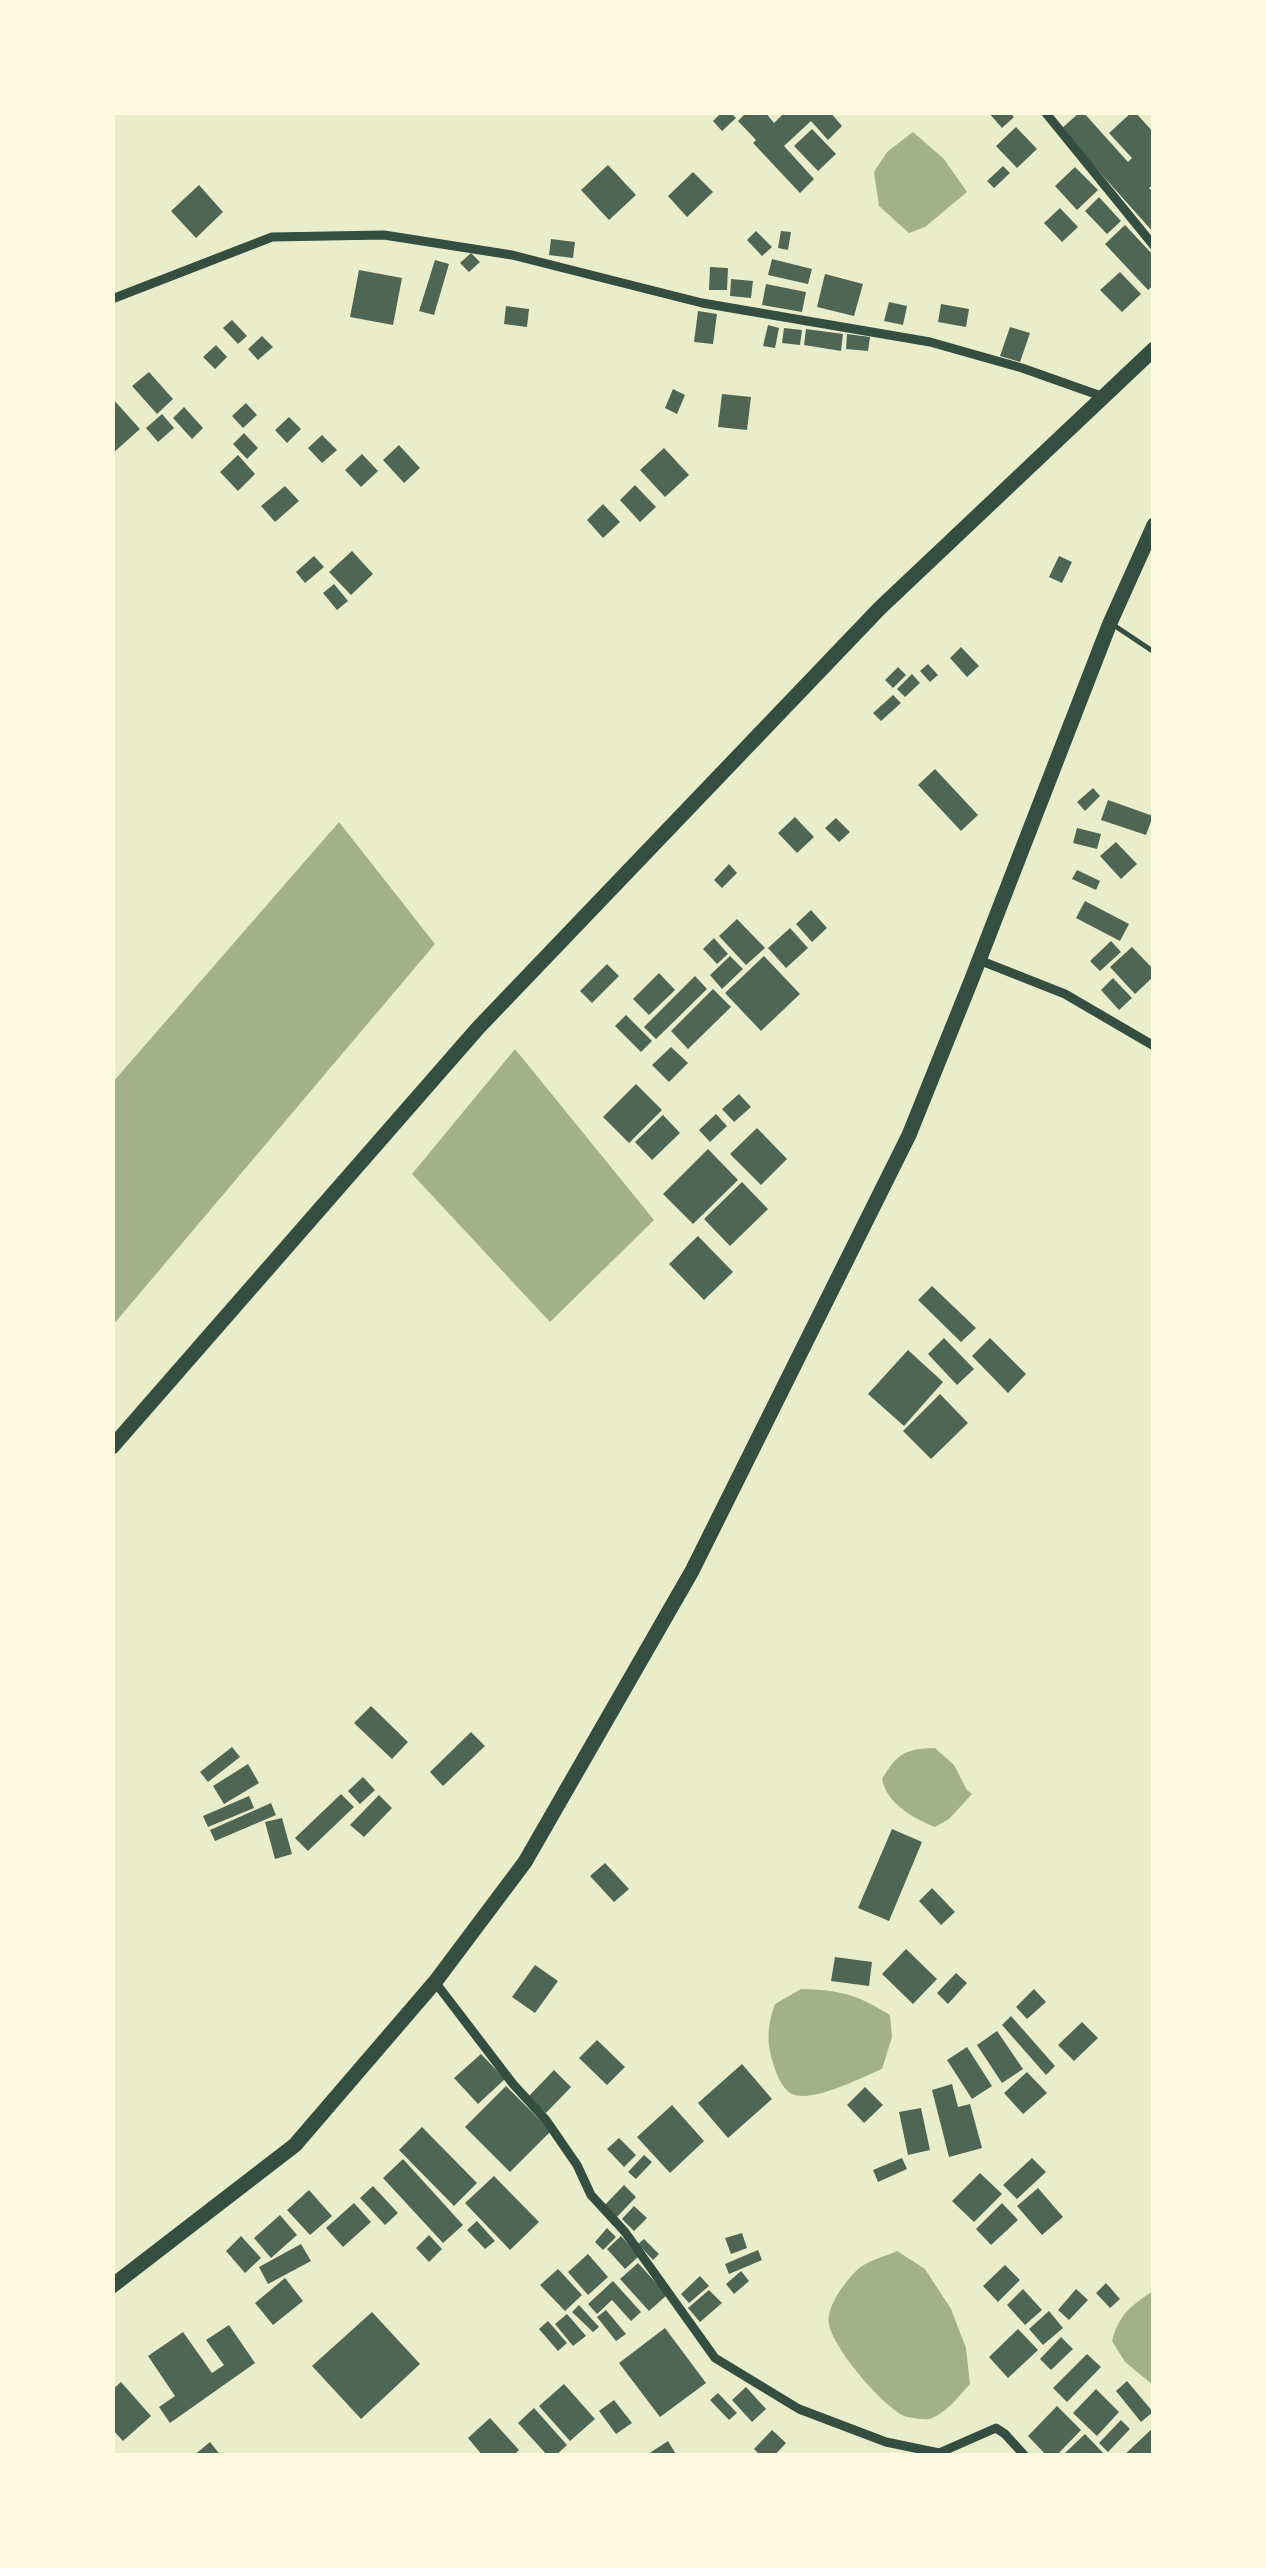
<!DOCTYPE html>
<html>
<head>
<meta charset="utf-8">
<style>
	body { margin:0 }
	#map { position:relative; width:1266px; height:2568px; overflow:hidden; background:#e9edc9; font-family:"Space Grotesk",sans-serif }
	canvas { display:block }
	.frame { position:absolute; inset:0; border:115px solid #fefae0; pointer-events:none }
</style>
</head>
<body>
<div id="map">
<canvas width="1266" height="2568"></canvas>
<div class="frame"></div>
</div>
<script>
const ctx = document.querySelector('canvas').getContext('2d');
ctx.lineJoin = 'round';
function fill(path, color) {
  ctx.fillStyle = color;
  ctx.fill(path, 'evenodd');
}
function stroke(path, color, width, dash) {
  ctx.strokeStyle = color;
  ctx.lineWidth = width;
  ctx.lineCap = dash ? 'butt' : 'round';
  ctx.setLineDash(dash || []);
  ctx.stroke(path);
}
fill(new Path2D(`
	M913,132L944,159L967,192L925,227L909,233L879,206L874,172L887,152Z
	M339,822L435,944L113,1325V1082Z
	M515,1049L654,1220L550,1322L412,1174Z
	M935,1748L954,1765L967,1790L972,1794L949,1819L935,1827C913,1818 887,1804 882,1779C898,1753 904,1749 935,1748Z
	M801,1989C840,1990 856,1994 890,2015L892,2037L882,2069C862,2077 810,2105 790,2093C782,2087 777,2076 774,2066C766,2043 767,2026 775,2004Z
	M897,2251L925,2269L951,2309L966,2348L970,2384C959,2396 946,2414 929,2419C925,2420 912,2418 907,2417C885,2410 832,2347 829,2324C826,2307 844,2283 856,2271C865,2261 885,2257 897,2251Z
	M1153,2291V2385L1125,2362L1112,2341C1119,2314 1131,2306 1153,2291Z`), '#a3b18a');
fill(new Path2D(`
	M722,112H730L736,118L722,131L713,121Z
	M747,112H765L774,123L785,112H830L842,126L828,140L811,121L784,146L814,179L800,193L753,143L756,140L738,121Z
	M988,112H1009L1014,117L1002,128Z
	M1080,112H1083L1128,162L1132,158L1109,133L1132,112H1135L1154,133V184L1149,188L1154,193V233L1061,129Z
	M1016,127L1037,149L1017,168L996,146Z
	M812,129L836,154L818,171L794,146Z
	M608,165L636,195L609,220L581,190Z
	M1003,166L1010,173L994,188L987,181Z
	M1075,167L1098,190L1077,210L1055,186Z
	M693,172L713,192L687,217L668,196Z
	M199,185L223,212L196,238L171,211Z
	M1099,197L1121,221L1107,234L1085,211Z
	M1060,208L1078,227L1062,242L1044,223Z
	M1125,225L1154,256V285L1148,290L1105,244Z
	M756,231L772,247L762,256L747,240Z
	M781,231L791,232L788,250L778,248Z
	M551,239L575,242L573,258L549,255Z
	M471,253L480,262L469,272L460,263Z
	M772,259L812,269L808,284L768,275Z
	M435,260L449,264L434,315L419,311Z
	M710,267L728,268L727,290H709Z
	M359,270L402,278L393,325L350,317Z
	M1120,272L1141,294L1122,312L1100,290Z
	M825,274L863,284L854,316L817,307Z
	M731,279L753,281L751,298L730,296Z
	M766,284L806,292L802,312L762,305Z
	M889,302L907,306L903,325L884,321Z
	M941,304L969,309L966,327L938,322Z
	M506,306L529,309L527,327L504,324Z
	M698,311L717,314L713,344L694,342Z
	M232,320L247,336L238,344L223,328Z
	M768,325L779,328L775,348L763,346Z
	M1010,327L1030,333L1020,362L1000,356Z
	M784,328L802,330L800,345L782,343Z
	M806,329L843,334L841,351L804,345Z
	M847,334L870,337L868,351L846,349Z
	M262,336L273,347L258,360L248,349Z
	M216,345L227,357L215,369L203,357Z
	M149,372L173,399L157,414L132,386Z
	M673,389L685,395L677,414L665,408Z
	M722,394L751,397L747,430L718,427Z
	M112,398L140,429L112,454Z
	M246,403L257,415L243,428L232,416Z
	M184,407L203,428L192,439L173,418Z
	M162,414L174,428L158,442L146,428Z
	M289,417L301,429L287,443L275,430Z
	M244,433L258,448L247,459L233,444Z
	M322,435L337,450L322,463L308,448Z
	M399,445L420,468L404,483L383,460Z
	M664,448L689,475L665,497L640,470Z
	M362,454L378,471L361,487L345,470Z
	M238,455L255,474L238,491L220,472Z
	M635,485L656,507L640,522L620,500Z
	M285,486L299,501L275,522L261,506Z
	M603,504L620,522L603,538L587,520Z
	M352,551L373,574L351,595L329,572Z
	M314,556L324,567L305,583L296,572Z
	M1059,556L1072,562L1062,583L1049,577Z
	M334,584L348,601L337,610L323,593Z
	M961,647L979,666L967,677L950,658Z
	M928,664L938,675L930,682L920,671Z
	M898,667L906,675L893,688L885,680Z
	M912,674L920,683L905,697L897,689Z
	M893,695L901,703L881,721L873,713Z
	M935,769L978,815L961,831L918,785Z
	M1093,788L1100,796L1085,811L1077,802Z
	M1108,800L1153,816L1146,835L1101,820Z
	M795,817L814,837L797,853L778,833Z
	M836,818L850,832L839,842L825,828Z
	M1077,828L1101,834L1097,849L1073,843Z
	M1116,842L1137,864L1121,879L1100,856Z
	M729,864L737,873L722,888L714,880Z
	M1077,870L1100,881L1096,890L1072,879Z
	M1085,901L1129,924L1120,941L1076,918Z
	M811,910L827,928L812,942L796,924Z
	M737,919L765,948L746,965L719,936Z
	M790,928L808,948L786,968L768,948Z
	M714,938L728,954L717,964L703,949Z
	M1111,941L1121,952L1100,971L1090,961Z
	M1132,947L1154,970V976L1135,994L1110,967Z
	M730,956L743,969L722,989L710,975Z
	M764,956L800,994L761,1031L725,993Z
	M607,964L619,976L592,1003L580,991Z
	M659,973L675,990L649,1015L633,999Z
	M695,976L707,989L656,1039L644,1027Z
	M1113,978L1132,998L1119,1010L1101,990Z
	M713,989L731,1007L688,1049L671,1031Z
	M626,1015L652,1041L641,1052L615,1026Z
	M671,1047L688,1063L669,1082L652,1065Z
	M636,1084L662,1110L629,1143L603,1117Z
	M739,1094L751,1107L734,1122L722,1109Z
	M716,1114L727,1126L710,1142L699,1130Z
	M663,1115L680,1133L652,1160L635,1142Z
	M757,1128L787,1159L761,1185L730,1154Z
	M708,1149L738,1180L693,1224L663,1194Z
	M742,1182L768,1209L730,1246L704,1219Z
	M698,1236L733,1272L704,1300L669,1264Z
	M932,1286L976,1328L961,1342L918,1300Z
	M944,1338L974,1369L957,1385L928,1354Z
	M990,1338L1026,1374L1008,1393L972,1356Z
	M908,1350L943,1382L904,1426L868,1394Z
	M940,1394L968,1423L931,1459L903,1431Z
	M371,1706L408,1742L392,1759L354,1723Z
	M471,1732L485,1746L443,1786L430,1772Z
	M232,1747L240,1757L208,1782L200,1772Z
	M248,1764L259,1783L224,1804L213,1786Z
	M363,1777L375,1790L360,1804L348,1791Z
	M341,1794L354,1807L308,1851L295,1838Z
	M379,1795L392,1808L364,1837L350,1825Z
	M249,1796L254,1808L208,1827L203,1816Z
	M271,1803L276,1815L215,1841L210,1830Z
	M282,1818L292,1854L275,1859L265,1822Z
	M892,1829L922,1842L889,1921L858,1908Z
	M605,1863L629,1889L614,1902L590,1876Z
	M932,1888L955,1912L941,1925L919,1901Z
	M906,1949L937,1979L913,2004L882,1974Z
	M835,1957L872,1962L869,1986L831,1981Z
	M535,1965L558,1981L535,2013L512,1997Z
	M956,1973L967,1983L948,2004L937,1993Z
	M1034,1989L1046,2002L1027,2019L1016,2007Z
	M1011,2016L1055,2066L1046,2075L1002,2025Z
	M1082,2022L1098,2038L1074,2061L1058,2045Z
	M997,2031L1023,2069L1002,2083L977,2045Z
	M597,2040L625,2067L607,2085L579,2058Z
	M967,2047L992,2086L972,2099L947,2060Z
	M481,2054L505,2079L478,2104L454,2078Z
	M742,2064L772,2099L728,2138L698,2103Z
	M554,2070L571,2087L546,2113L528,2097Z
	M1027,2072L1047,2093L1023,2114L1004,2093Z
	M952,2084L958,2107L970,2104L982,2148L949,2157L932,2090Z
	M506,2086L551,2131L510,2172L465,2127Z
	M865,2087L883,2105L864,2123L847,2105Z
	M672,2105L704,2141L670,2173L637,2137Z
	M921,2108L930,2150L908,2155L899,2112Z
	M422,2127L477,2183L454,2206L399,2150Z
	M619,2138L636,2155L624,2167L607,2149Z
	M644,2155L652,2162L636,2179L628,2172Z
	M902,2158L907,2169L878,2182L873,2170Z
	M1032,2158L1046,2172L1017,2199L1003,2185Z
	M403,2159L463,2225L443,2243L383,2178Z
	M980,2173L1002,2194L974,2222L952,2201Z
	M494,2176L539,2222L510,2250L465,2203Z
	M624,2185L636,2197L616,2218L604,2206Z
	M373,2186L398,2213L385,2225L360,2198Z
	M1038,2188L1063,2217L1042,2235L1017,2206Z
	M309,2190L332,2216L310,2235L287,2210Z
	M354,2203L371,2222L343,2247L326,2228Z
	M1002,2203L1018,2220L991,2245L976,2229Z
	M634,2206L647,2218L634,2231L622,2219Z
	M280,2215L297,2235L271,2258L254,2238Z
	M477,2221L495,2241L485,2249L467,2230Z
	M607,2228L616,2237L603,2250L595,2242Z
	M742,2233L747,2248L731,2254L725,2238Z
	M429,2235L442,2249L429,2262L416,2248Z
	M241,2236L261,2258L245,2273L226,2251Z
	M621,2236L639,2256L625,2269L607,2249Z
	M644,2239L659,2254L653,2260L638,2244Z
	M301,2244L311,2261L268,2284L259,2267Z
	M758,2250L762,2260L729,2274L725,2264Z
	M588,2254L608,2277L588,2295L568,2272Z
	M638,2263L667,2295L649,2311L620,2279Z
	M1005,2265L1020,2280L998,2302L983,2286Z
	M558,2269L582,2295L565,2311L540,2285Z
	M741,2271L749,2281L734,2294L726,2284Z
	M700,2276L709,2286L689,2303L681,2294Z
	M285,2278L303,2301L273,2325L255,2303Z
	M613,2281L641,2312L631,2321L612,2300L597,2314L588,2304Z
	M1106,2283L1120,2299L1110,2308L1096,2293Z
	M1023,2289L1042,2310L1025,2325L1007,2305Z
	M1076,2289L1088,2300L1069,2320L1058,2310Z
	M709,2290L722,2303L700,2322L688,2308Z
	M579,2305L599,2327L593,2332L572,2312Z
	M606,2310L626,2334L616,2341L597,2317Z
	M1049,2311L1063,2328L1043,2345L1029,2329Z
	M372,2312L420,2364L361,2419L312,2366Z
	M567,2314L586,2336L573,2346L555,2324Z
	M548,2321L567,2343L558,2351L539,2329Z
	M229,2325L255,2363L170,2423L159,2407L175,2396L148,2356L183,2332L212,2373L224,2365L206,2340Z
	M665,2328L706,2383L660,2417L619,2363Z
	M1018,2329L1038,2350L1008,2378L989,2357Z
	M1061,2337L1073,2349L1051,2370L1040,2359Z
	M1087,2354L1101,2367L1067,2402L1053,2388Z
	M1127,2381L1153,2412L1141,2422L1116,2391Z
	M121,2382L151,2416L123,2441L112,2429V2390Z
	M564,2384L595,2419L570,2441L539,2406Z
	M746,2387L766,2409L752,2422L732,2400Z
	M1096,2389L1119,2412L1097,2436L1073,2413Z
	M718,2393L737,2413L729,2420L710,2400Z
	M614,2400L632,2423L616,2434L599,2411Z
	M1057,2406L1081,2430L1056,2456H1047L1028,2436Z
	M534,2408L567,2445L555,2456H548L518,2423Z
	M490,2418L519,2450L513,2456H483L468,2438Z
	M1121,2420L1130,2429L1108,2452L1099,2443Z
	M1154,2427V2456H1123Z
	M772,2430L786,2443L774,2456H761L754,2449Z
	M1085,2434L1106,2456H1067L1065,2453Z
	M668,2441L677,2456H645Z
	M210,2442L221,2456H193Z`), '#4f6655');
stroke(new Path2D(`
	M1112,624L1154,652`), '#344e41', 5);
stroke(new Path2D(`
	M1045,112L1154,246
	M112,299L272,237L384,235L512,255L702,303L930,342L1022,368L1104,397
	M979,960L1065,994L1154,1046
	M435,1982L513,2084L546,2120L577,2165L591,2195L625,2232L715,2358L799,2409L886,2442L939,2453L996,2428L1005,2434L1025,2456`), '#344e41', 9);
stroke(new Path2D(`
	M112,1447L478,1028L880,608L1154,349
	M112,2286L295,2145L435,1982L525,1862L692,1571L909,1135L971,981L1110,623L1154,525`), '#344e41', 15);
</script>
</body>
</html>
